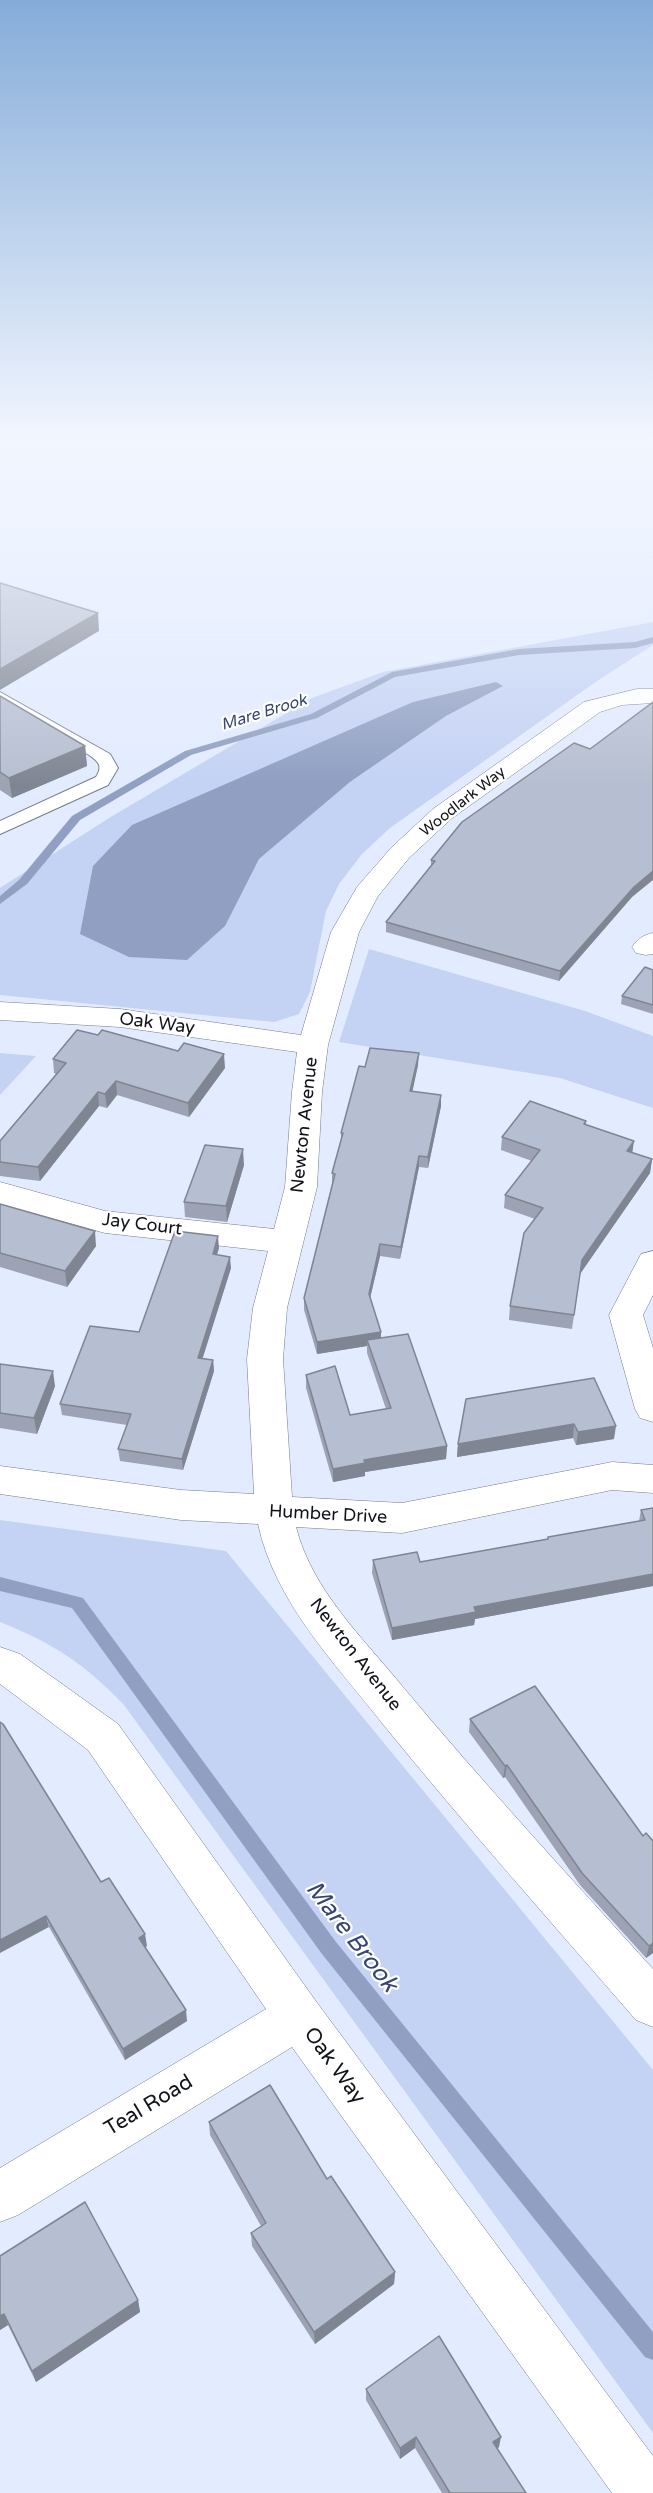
<!DOCTYPE html>
<html>
<head>
<meta charset="utf-8">
<style>
	body { margin:0 }
	canvas { display:block; background:#e2ebff }
</style>
</head>
<body>
<canvas width="653" height="2493"></canvas>
<script>
const ctx = document.querySelector('canvas').getContext('2d');
ctx.lineJoin = 'round';
function fill(path, color) {
  ctx.fillStyle = color;
  ctx.fill(path, 'evenodd');
}
function stroke(path, color, width, dash) {
  ctx.strokeStyle = color;
  ctx.lineWidth = width;
  ctx.lineCap = dash ? 'butt' : 'round';
  ctx.setLineDash(dash || []);
  ctx.stroke(path);
}
function write(font, color, halo, rows, align = 'center') {
  ctx.font = font + ' "Varela Round",sans-serif';
  ctx.lineWidth = 4.5;
  ctx.setLineDash([]);
  ctx.textBaseline = 'middle';
  ctx.strokeStyle = halo;
  ctx.fillStyle = color;
  for (const [text, x, y, turn = 0] of rows) {
    ctx.save();
    ctx.translate(x, y);
    ctx.rotate((+turn || 0) * Math.PI / 180);
    ctx.textAlign = isNaN(turn) ? turn : align;
    if (halo) ctx.strokeText(text, 0, 0);
    ctx.fillText(text, 0, 0);
    ctx.restore();
  }
}
fill(new Path2D(`
	M653,622V645L597,681L390,828L362,854L339,884L326,911L310,992L299,1014L274,1022L0,995V888L109,818L312,698L383,672ZM503,686L446,716L350,782L259,859L413,702Z
	M369,949L585,1011L653,1036V1108L560,1078L339,1042Z
	M0,1053L36,1056L0,1095Z
	M0,1520L226,1551L653,2070V2433L124,1705C85,1664 53,1643 0,1622Z`), '#c4d2f4');
fill(new Path2D(`
	M496,682L503,686L446,716L350,782L259,859L225,926L187,960L129,957L80,934L93,866L132,825L413,702Z`), '#909fc2');
fill(new Path2D(`
	M653,637V643L635,648L519,655L395,677L317,718L191,755L80,820L27,884L0,904V896L19,880L72,816L185,751L311,714L392,672L519,649L635,642Z
	M0,1577L83,1598L336,1942L653,2332V2360L645,2357L322,1954L72,1608L0,1591Z`), '#909fc2');
const service = new Path2D(`
	M0,692L110,754L118,768L108,785L0,834V821L96,777C103,766 99,762 89,755L0,704Z`);
const minor = new Path2D(`
	M637,689H653V703L622,705L600,712L451,819L409,858L378,896L359,932L328,1045L322,1092L317,1187L287,1308L283,1359L292,1497L402,1503L612,1462L653,1465V1493L612,1490L402,1533L296,1527C312,1590 363,1638 403,1687C484,1784 569,1876 653,1969V2027L636,2020C551,1922 464,1824 382,1723C334,1662 275,1602 258,1524L181,1520L0,1494V1466L181,1490L254,1494L247,1359L253,1308L268,1251L105,1233L0,1204V1182L105,1211L274,1229L285,1187L292,1092L297,1052L120,1027L0,1020V1002L120,1009L301,1035L331,932L357,887L391,848L433,809L584,702Z
	M653,933V954L646,955L636,953L632,947C638,939 643,935 653,933Z
	M653,1251V1295L643,1315L653,1348V1422L640,1418L635,1409L609,1315L641,1254Z
	M0,1647L20,1654L118,1724L315,2000L653,2456V2493H612L292,2047L18,2215L0,2222V2168L266,2009L88,1750L0,1684Z`);
stroke(service, '#747b8d', 2);
stroke(minor, '#747b8d', 1);
fill(service, '#fff');
fill(minor, '#fff');
fill(new Path2D(`
	M0,696L85,746L87,766L12,798L0,790Z
	M431,860L632,897L559,981L386,932V922L431,866Z
	M653,970V1014L621,1004L622,996Z
	M53,1059L225,1068L189,1117L117,1095L107,1108L99,1106L40,1181L0,1176V1141L56,1074L54,1073Z
	M418,1065L412,1091L441,1106L428,1168L419,1167L400,1259L380,1256L370,1299L381,1332V1338L447,1446L446,1459L365,1472V1476L333,1482L306,1388V1375L350,1415L386,1409L367,1353V1346L317,1354L304,1310V1298L332,1185V1173L341,1141V1133L365,1067Z
	M586,1121V1125L632,1152L652,1159L650,1173L580,1274L572,1329L509,1320L510,1306L535,1219L504,1208L505,1195L532,1161L501,1150L502,1137Z
	M244,1165L227,1222L185,1217L184,1202Z
	M0,1204L96,1246L67,1287L0,1267Z
	M219,1248L217,1255L231,1268L202,1358L213,1360L214,1371L183,1470L120,1461L118,1449L127,1425L62,1415L60,1404L139,1332Z
	M0,1364L55,1386L37,1434L0,1428Z
	M594,1378L614,1439L576,1445L573,1438L457,1457L458,1444Z
	M653,1508V1586L475,1619L474,1625L392,1640L372,1573L373,1560L420,1562L547,1539L548,1537L639,1521L641,1510Z
	M470,1719L643,1836L653,1841V1953L646,1958L580,1885L505,1777L503,1778L469,1732Z
	M0,1722L101,1882L147,1946L145,1947L187,2021L125,2060L49,1927Z
	M209,2122L327,2179L395,2272L394,2284L315,2344L252,2246L251,2233L261,2226L210,2135Z
	M0,2256L138,2300L140,2312L36,2382L8,2325L0,2330Z
	M366,2389L499,2447L497,2449L526,2493H442L415,2448L400,2459L366,2400Z`), '#9da3b4');
fill(new Path2D(`
	M98,613L99,631L0,690V669Z
	M85,746L87,766L12,798L9,778Z
	M653,871V880L632,897L559,981L560,971L634,887Z
	M419,1053L418,1065L410,1103V1091Z
	M224,1054L225,1068L189,1117L188,1103Z
	M116,1081L117,1095L107,1108L105,1094Z
	M98,1092L99,1106L40,1181L38,1167Z
	M441,1095V1106L428,1168V1157Z
	M634,1141L632,1155L627,1151Z
	M243,1149L244,1165L227,1222L226,1206Z
	M419,1156V1167L400,1259L401,1247Z
	M652,1159L650,1173L580,1274L572,1329L582,1260Z
	M95,1231L96,1246L67,1287L65,1271Z
	M218,1236L219,1248L213,1266V1254Z
	M380,1244V1256L368,1306L369,1294Z
	M230,1257L231,1268L199,1370L198,1358Z
	M381,1332V1344L367,1340V1346L317,1354V1342Z
	M213,1360L214,1371L183,1470L182,1459Z
	M53,1371L55,1386L37,1434L34,1418Z
	M574,1424L573,1438L457,1457L458,1444Z
	M616,1426L614,1439L576,1445L578,1432Z
	M447,1446L446,1459L365,1472V1476L333,1482V1469L364,1460Z
	M653,1574V1586L475,1619L474,1625L392,1640V1628L474,1607Z
	M507,1765L505,1777L503,1778L505,1766Z
	M46,1916L49,1927L0,1953V1940Z
	M145,1934L147,1946L141,1949L139,1938Z
	M653,1943V1953L646,1958L649,1946Z
	M186,2010L187,2021L125,2060L123,2049Z
	M395,2272L394,2284L315,2344L314,2332Z
	M138,2300L140,2312L36,2382L32,2371Z
	M4,2314L8,2325L0,2330V2316Z
	M416,2437L415,2448L400,2459V2448Z
	M501,2437L499,2447L491,2453L493,2442Z`), '#7f8592');
const building = new Path2D(`
	M0,583L98,613L0,669Z
	M0,696L85,746L9,778L0,772Z
	M653,702V871L634,887L560,971L386,922L435,861L431,860L462,822L574,743L590,749Z
	M645,967L653,970V1005L622,996Z
	M77,1030L98,1035L102,1030L178,1051L184,1043L224,1054L188,1103L116,1081L105,1094L98,1092L38,1167L0,1162V1141L66,1063L53,1059Z
	M370,1048L419,1053L410,1091L441,1095L428,1157L419,1156L401,1247L380,1244L369,1294L381,1332L317,1342L304,1298L335,1174L332,1173L343,1133H341L359,1066L365,1067Z
	M530,1101L586,1121L584,1124L634,1141L627,1151L652,1159L582,1260L574,1315L510,1306L524,1233L543,1208L505,1195L540,1150L502,1137Z
	M205,1145L243,1149L226,1206L184,1202Z
	M0,1204L95,1231L65,1271L0,1253Z
	M175,1231L218,1236L213,1254L230,1257L198,1358L213,1360L182,1459L118,1449L131,1414L60,1404L90,1326L139,1332Z
	M408,1334L447,1446L364,1460L365,1463L333,1469L306,1375L335,1366L350,1415L391,1408L367,1340Z
	M0,1364L53,1371L34,1418L0,1413Z
	M594,1378L616,1426L578,1432L574,1424L458,1444L466,1399Z
	M653,1508V1574L474,1607L476,1612L392,1628L373,1560L417,1552L420,1562L548,1539V1537L645,1520L641,1510Z
	M535,1686L643,1836L646,1833L653,1841V1943L649,1946L582,1873L507,1765L505,1766L470,1719Z
	M0,1722L3,1724L101,1882L109,1878L145,1934L139,1938L186,2010L123,2049L46,1916L0,1940Z
	M270,2085L327,2179L331,2176L395,2272L314,2332L251,2233L266,2223L209,2122Z
	M85,2202L138,2300L32,2371L4,2314L0,2316V2256Z
	M439,2336L501,2437L493,2442L526,2493H450L416,2437L400,2448L366,2389Z`);
fill(building, '#b6bed1');
stroke(building, '#7f8592', 1.5);
const sky = ctx.createLinearGradient(0, 0, 0, 785);
sky.addColorStop(0, '#85acd9');
sky.addColorStop(0.56, '#f2f6ff');
sky.addColorStop(1, '#f2f6ff00');
ctx.fillStyle = sky;
ctx.fillRect(0, 0, 653, 785);
write('15px', '#101319', '#fff', [
	["Woodlark Way",463,802,-38]
]);
write('italic 16px', '#344575', '#fff', [
	["Mare Brook",264,713,-17]
]);
write('18px', '#101319', '#fff', [
	["Oak Way",157,1024,7],
	["Newton Avenue",305,1125,-84],
	["Jay Court",142,1225,7],
	["Humber Drive",328,1515,3],
	["Newton Avenue",355,1655,52]
]);
write('21px', '#101319', '#fff', [
	["Oak Way",334,2066,54],
	["Teal Road",149,2106,-31]
]);
write('italic 24px', '#344575', '#fff', [
	["Mare Brook",351,1937,52]
]);
</script>
</body>
</html>
